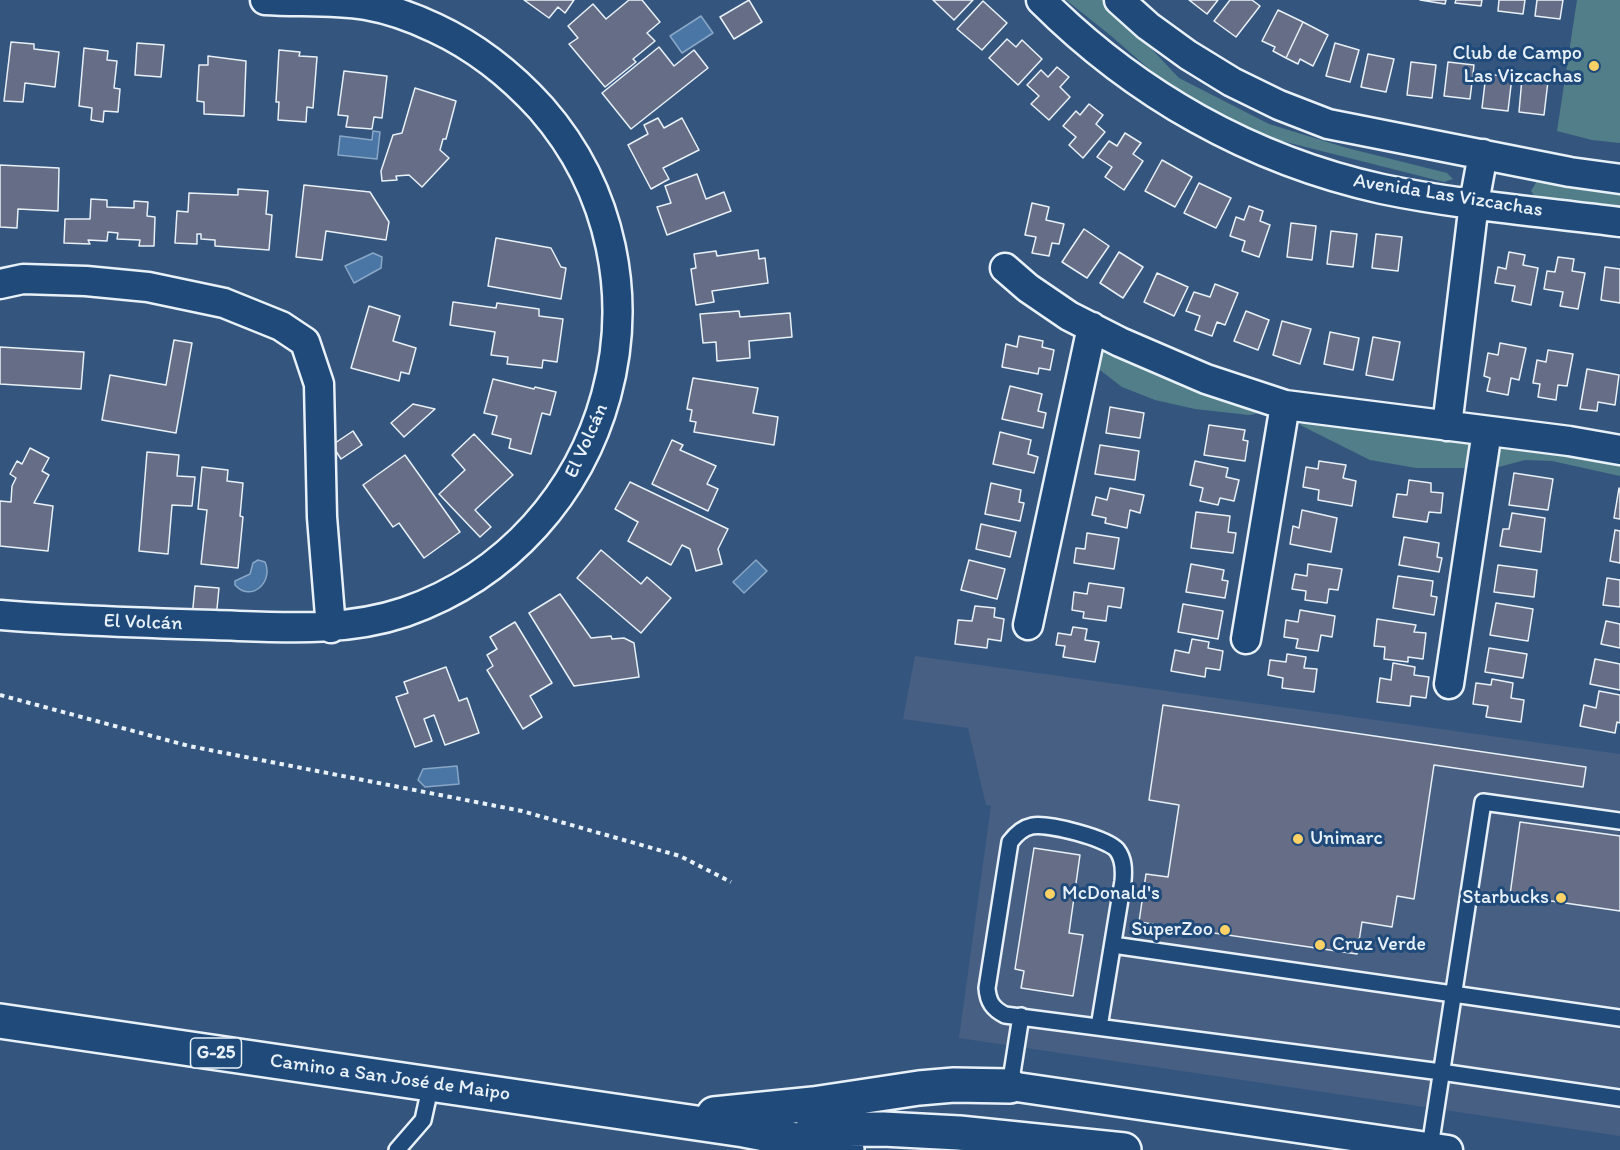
<!DOCTYPE html>
<html>
<head>
<meta charset="utf-8">
<style>
	body { margin:0 }
	canvas { display:block; background:#34557e }
</style>
</head>
<body>
<canvas width="1620" height="1150"></canvas>
<script>
const ctx = document.querySelector('canvas').getContext('2d');
ctx.lineJoin = 'round';
function fill(path, color) {
  ctx.fillStyle = color;
  ctx.fill(path, 'evenodd');
}
function stroke(path, color, width, dash) {
  ctx.strokeStyle = color;
  ctx.lineWidth = width;
  ctx.lineCap = dash ? 'butt' : 'round';
  ctx.setLineDash(dash || []);
  ctx.stroke(path);
}
function write(font, color, halo, rows, align = 'center') {
  ctx.font = font + ' Itim,sans-serif';
  ctx.lineWidth = 6;
  ctx.setLineDash([]);
  ctx.textBaseline = 'middle';
  ctx.strokeStyle = halo;
  ctx.fillStyle = color;
  for (const [text, x, y, turn = 0] of rows) {
    ctx.save();
    ctx.translate(x, y);
    ctx.rotate((+turn || 0) * Math.PI / 180);
    ctx.textAlign = isNaN(turn) ? turn : align;
    if (halo) ctx.strokeText(text, 0, 0);
    ctx.fillText(text, 0, 0);
    ctx.restore();
  }
}
fill(new Path2D(`
	M915,656L1620,754V1136L959,1038L991,806L986,805L968,728L903,719Z`), '#465f83');
fill(new Path2D(`
	M1066,0H1105L1179,78L1269,124L1347,148L1447,173L1453,179L1444,182L1266,137L1172,89L1110,35Z
	M1577,0H1620V143L1592,140L1557,131Z
	M1538,179L1620,193V212L1536,199L1531,191Z
	M1102,348L1266,412L1249,415L1195,409L1155,400L1122,387L1096,367Z
	M1306,420L1471,441L1465,468H1416L1370,460L1300,425Z
	M1498,445L1620,461V476L1552,461L1525,460L1495,468Z`), '#517e88');
const water = new Path2D(`
	M701,16L713,33L682,53L670,36Z
	M373,131L380,132L377,159L338,155L340,136L372,140Z
	M373,253L382,257L381,268L354,283L345,266Z
	M258,560L265,562C274,582 251,603 235,585V581L250,574L253,563Z
	M756,560L767,571L744,593L733,582Z
	M457,766L459,784L425,787L418,780L423,769Z`);
fill(water, '#4a76a5');
stroke(water, '#89a7c6', 1.5);
const building = new Path2D(`
	M524,0H574L565,13L558,7L549,18Z
	M629,0H642L660,22L647,33L655,41L633,59L636,62L605,87L569,44L578,38L568,26L593,4L606,19Z
	M749,0L762,22L734,39L720,17Z
	M933,0H973L954,20Z
	M1189,0H1218L1207,14Z
	M1230,0H1252L1260,6L1236,37L1214,21Z
	M1420,0H1446L1445,4Z
	M1456,0H1482L1481,6L1455,3Z
	M1499,0H1525L1523,14L1498,11Z
	M1537,0H1563L1560,19L1535,16Z
	M983,1L1007,23L982,50L957,29Z
	M1278,10L1303,22L1286,58L1273,51L1275,47L1262,41Z
	M1303,22L1328,35L1313,66L1300,59L1298,64L1286,58Z
	M1007,39L1016,47L1022,40L1042,59L1018,85L989,58Z
	M11,42L34,44V49L59,52L55,87L25,83L23,102L4,101Z
	M137,43L164,45L161,77L135,75Z
	M1335,43L1359,50L1350,82L1326,76Z
	M659,47L674,66L694,50L708,68L631,129L602,93Z
	M84,48L108,51L107,60L117,61L114,88L120,89L118,112L104,111L103,122L91,120L92,108L79,106Z
	M279,50L300,52L299,56L317,57L313,108L307,107L306,122L278,120L279,102H276Z
	M1368,54L1394,59L1386,92L1361,87Z
	M208,56L246,61L244,116L204,114V102L197,101L199,65H208Z
	M1411,62L1436,65L1432,98L1407,95Z
	M1448,62L1474,65L1470,99L1444,96Z
	M1057,67L1069,77L1060,87L1070,97L1049,120L1031,104L1039,96L1027,85L1041,70L1048,77Z
	M344,71L387,76L382,118L374,117L372,129L346,127L348,116L338,115Z
	M1486,74L1512,77L1508,111L1482,108Z
	M1522,78L1548,81L1544,115L1519,112Z
	M415,88L456,101L446,139H443L440,150L449,158L422,187L409,175L396,176L397,180L382,181L381,171L393,135L402,133Z
	M1089,104L1103,115L1096,124L1105,132L1083,158L1069,145L1076,137L1063,126L1076,111L1080,115Z
	M658,118L664,128L682,118L699,150L663,168L669,179L651,189L628,145L648,134L644,125Z
	M1125,133L1141,143L1133,154L1143,161L1124,190L1105,177L1112,167L1097,157L1109,141L1117,146Z
	M1162,160L1192,177L1175,207L1145,191Z
	M0,165L59,168L58,211L18,209L17,228L0,227Z
	M697,174L706,199L724,192L731,211L667,235L657,207L671,203L665,186Z
	M1199,183L1231,198L1216,228L1184,213Z
	M304,185L370,192L389,222L386,240L326,231L322,260L296,257Z
	M238,189L268,191L266,214L272,215L269,250L215,246V240L201,239V234H197V244L175,243L177,211L188,212L189,193L238,195Z
	M91,199L107,200V207L134,208V201L148,202L147,216L155,217L154,246H139L140,240L117,239L118,233L108,232L107,241L88,240L90,244L64,243L65,219H90Z
	M1032,203L1049,207L1046,220L1064,224L1059,244L1052,243L1049,256L1032,253L1036,237L1025,235Z
	M1249,206L1263,211L1260,221L1270,225L1259,257L1242,251L1245,241L1230,236L1236,217L1244,220Z
	M1291,223L1316,226L1312,260L1287,257Z
	M1084,229L1109,246L1087,278L1062,262Z
	M1331,231L1357,234L1353,267L1327,264Z
	M1376,234L1402,237L1398,271L1372,268Z
	M496,238L551,248L561,267L566,268L561,299L488,286Z
	M758,250L759,259L765,258L768,283L712,291L714,302L696,305L691,269L696,268L694,254L716,251L717,256Z
	M1119,252L1143,267L1123,298L1100,283Z
	M1509,252L1525,255L1523,265L1538,268L1531,305L1512,301L1515,286L1495,283L1498,267L1506,269Z
	M1558,257L1574,259L1572,271L1585,273L1578,309L1560,306L1563,292L1544,289L1547,271L1555,272Z
	M1605,267L1620,269V303L1601,300Z
	M1157,273L1188,287L1174,316L1144,302Z
	M1215,284L1238,293L1225,325L1217,322L1212,336L1195,330L1200,316L1186,311L1194,292L1210,297Z
	M453,302L496,308L497,303L539,309V316L563,319L557,362L543,360L542,368L507,364L508,357L491,355L495,332L450,325Z
	M369,306L400,316L393,341L416,348L409,374L401,372L399,381L351,368Z
	M739,311L740,317L790,313L792,337L749,341L750,358L717,361L716,342L703,343L700,314Z
	M1246,311L1269,320L1258,350L1234,341Z
	M1282,321L1311,329L1300,364L1273,355Z
	M1330,332L1359,338L1353,370L1324,364Z
	M1019,336L1043,341L1042,347L1054,350L1050,370L1039,368L1038,374L1002,367L1006,344L1017,347Z
	M1373,337L1400,342L1393,380L1366,375Z
	M174,340L192,343L176,433L102,420L110,375L166,385Z
	M1500,343L1526,348L1519,380L1511,378L1508,395L1487,391L1490,378L1484,376L1488,353L1498,355Z
	M0,347L84,352L81,389L0,384Z
	M1548,350L1573,354L1567,386L1558,385L1556,400L1538,397L1540,384L1533,383L1537,360L1546,362Z
	M1587,369L1619,375L1615,405L1598,402L1597,411L1580,409Z
	M693,378L758,388L753,413L778,417L774,445L694,432L696,422L690,421L692,410L687,409Z
	M493,379L534,389L535,387L556,392L550,415L542,413L531,454L509,448L511,439L492,434L497,416L484,413Z
	M1010,386L1042,394L1038,411L1046,413L1043,428L1002,419Z
	M413,404L435,409L404,437L391,423Z
	M1110,407L1144,413L1140,438L1106,433Z
	M1209,425L1245,430L1243,440L1248,441L1245,461L1204,455Z
	M353,431L362,445L341,459L332,445Z
	M1000,432L1031,440L1028,454L1038,457L1034,473L993,464Z
	M474,434L513,475L475,510L491,527L480,537L439,494L465,470L452,455Z
	M672,440L683,445L680,450L716,466L707,484L718,489L708,511L652,484Z
	M1100,445L1139,451L1135,480L1095,474Z
	M30,448L49,458L42,471L49,475L34,503L53,506L48,551L0,546V501L11,502L12,486L16,478L10,474L17,461L22,464Z
	M147,452L179,455L177,476L195,477L192,506L172,505L168,554L139,551Z
	M405,455L460,532L424,558L399,523L393,527L363,485Z
	M1195,461L1228,468L1226,477L1239,480L1234,501L1220,498L1218,505L1200,501L1203,488L1190,485Z
	M1319,461L1346,465L1343,478L1356,481L1352,506L1318,500L1319,490L1303,487L1306,467L1318,469Z
	M202,467L228,470L227,481L243,483L240,516L243,517L238,568L201,564L207,510L198,509Z
	M1514,473L1553,479L1548,510L1509,505Z
	M1409,480L1431,483V492L1443,493L1441,513L1429,512L1427,522L1393,517L1397,494L1407,495Z
	M630,482L728,529L718,549L722,564L696,571L690,549L682,545L671,565L628,541L638,522L615,509Z
	M991,483L1021,490L1019,502L1024,503L1020,521L985,514Z
	M1110,488L1144,495L1140,513L1130,510L1127,528L1105,523L1106,518L1092,515L1096,497L1107,500Z
	M1619,488L1620,489V519L1614,518Z
	M1302,510L1337,518L1331,552L1290,544L1293,526L1299,528Z
	M1196,512L1230,516L1228,532L1236,533L1233,553L1191,548Z
	M1512,513L1545,518L1541,552L1500,546L1503,529H1509Z
	M981,524L1016,532L1010,557L976,549Z
	M1615,530L1620,531V563L1610,561Z
	M1087,533L1119,538L1114,569L1074,563L1076,548L1085,549Z
	M1404,537L1439,543L1437,557L1442,558L1439,572L1399,565Z
	M601,550L641,584L647,577L671,598L641,633L577,578Z
	M969,560L1005,569L997,599L961,590Z
	M1191,564L1224,570L1222,580L1228,581L1225,598L1186,592Z
	M1308,564L1342,569L1338,590L1329,589L1327,603L1305,600L1306,591L1292,589L1295,574L1307,576Z
	M1498,565L1537,570L1534,597L1494,592Z
	M1398,576L1433,581L1431,596L1437,597L1434,615L1393,608Z
	M1607,578L1620,580V607L1603,605Z
	M1089,583L1124,588L1121,608L1108,606L1106,621L1083,618L1084,612L1072,610L1074,592L1087,594Z
	M195,586L219,588L216,619L192,618Z
	M560,594L591,638L611,636L612,639L624,638L634,643L639,677L574,686L529,613Z
	M1496,603L1533,609L1528,641L1490,635Z
	M1183,604L1223,611L1218,639L1178,632Z
	M975,606L995,608L994,617L1004,619L1001,641L988,639L987,648L955,644L958,620L972,621Z
	M1300,610L1335,616L1332,637L1321,635L1318,651L1296,648L1298,639L1284,637L1286,620L1298,622Z
	M1377,619L1416,625L1414,632L1426,633L1423,659L1408,657V662L1384,659L1385,647L1374,646Z
	M1606,621L1620,624V648L1601,644Z
	M515,622L552,683L530,696L542,717L523,729L487,670L493,666L487,655L497,649L490,637Z
	M1073,627L1087,629L1085,640L1099,642L1095,662L1063,657L1065,646L1056,645L1058,633L1071,635Z
	M1192,639L1209,642L1208,648L1223,651L1220,670L1206,668L1205,677L1171,671L1175,650L1189,653Z
	M1489,648L1527,654L1523,678L1485,672Z
	M1287,654L1306,657L1304,668L1317,669L1314,692L1282,688L1283,678L1268,675L1270,660L1286,662Z
	M1595,659L1620,664V690L1590,684Z
	M1393,663L1415,667L1414,675L1429,677L1426,698L1411,696L1410,706L1377,702L1380,678L1391,680Z
	M446,667L459,701L467,698L479,733L445,745L434,715L424,719L432,741L415,747L396,697L408,693L404,682Z
	M1492,679L1513,683L1511,698L1524,700L1521,722L1486,717L1488,706L1473,704L1476,683L1491,685Z
	M1599,691L1620,695V723L1617,722L1615,733L1580,726L1584,705L1596,708Z
	M1163,705L1586,767L1583,787L1434,765L1414,899L1397,896L1392,927L1362,922L1357,954L1139,922L1146,874L1168,877L1179,805L1149,800Z
	M1520,822L1620,836V911L1510,895Z
	M1034,848L1080,855L1069,933L1083,935L1073,996L1021,988L1024,971L1015,969Z`);
fill(building, '#666e87');
stroke(building, '#e8f1f8', 1.5);
const service = new Path2D(`
	M1113,945L1620,1018
	M1099,1027L1123,881C1124,870 1124,859 1117,850C1107,838 1048,823 1032,826C1022,828 1016,834 1010,842L987,988C988,1002 993,1009 1005,1015L1441,1072L1620,1098
	M1010,1086L1021,1016
	M1430,1147L1483,802L1620,821
	M397,1150L423,1120L431,1084`);
const minor = new Path2D(`
	M1041,0C1135,94 1251,160 1382,189C1459,205 1541,212 1620,222
	M1119,0L1148,26L1188,55L1232,82L1279,105L1328,124L1570,172L1620,179
	M1005,268L1028,288L1069,316L1120,342L1206,379L1285,405L1569,441L1620,450
	M0,284L23,279L86,281L148,287L224,303L281,326L305,342L319,384L322,517L331,628
	M1447,426L1474,203L1483,154
	M0,615C71,621 142,623 214,625C278,627 343,633 405,612C614,539 687,275 541,108C511,75 476,47 435,28C414,18 389,9 366,5C333,0 298,2 265,0
	M1028,625L1092,327
	M1246,639L1285,405
	M1449,684L1487,431
	M1010,1086L1448,1150`);
const primary = new Path2D(`
	M0,1021L744,1130L847,1150
	M714,1114L813,1104L919,1088L954,1085L1010,1086
	M812,1130L883,1129L959,1133L1124,1150`);
stroke(service, '#e8f1f8', 20);
stroke(minor, '#e8f1f8', 33);
stroke(primary, '#e8f1f8', 38);
stroke(new Path2D(`
	M0,695L189,746L522,811L680,856L731,882`), '#e8f1f8', 4, [4.5, 4.5]);
stroke(service, '#1f4a7a', 15);
stroke(minor, '#1f4a7a', 28);
stroke(primary, '#1f4a7a', 33);
for (const [x, y, r, color] of [
	[1594,66,6,"#ffd166"],
	[1298,839,6,"#ffd166"],
	[1050,894,6,"#ffd166"],
	[1561,898,6,"#ffd166"],
	[1225,930,6,"#ffd166"],
	[1320,945,6,"#ffd166"]
]) {
  const dot = new Path2D();
  dot.arc(x, y, r, 0, 2 * Math.PI);
  ctx.fillStyle = color;
  ctx.fill(dot);
  stroke(dot, '#1f4a7a', 2);
}
for (const [x, y, w] of [
	[216,1053,51]
]) {
  const box = new Path2D();
  box.roundRect(x - w / 2, y - 15, w, 30, 4.5);
  ctx.fillStyle = '#1f4a7a';
  ctx.fill(box);
  stroke(box, '#e8f1f8', 1.5);
}
write('bold 18px', '#e8f1f8', null, [
	["G-25",216,1053]
]);
write('20px', '#e8f1f8', '#1f4a7a', [
	["Club de Campo",1582,54],
	["Las Vizcachas",1582,77],
	["Unimarc",1310,839,"left"],
	["McDonald's",1062,894,"left"],
	["Starbucks",1549,898],
	["SuperZoo",1213,930],
	["Cruz Verde",1332,945,"left"]
], 'right');
write('20px', '#e8f1f8', '#1f4a7a', [
	["Avenida Las Vizcachas",1448,196,9],
	["El Volcán",587,441,-66],
	["El Volcán",143,623,2],
	["Camino a San José de Maipo",390,1078,8]
]);
</script>
</body>
</html>
